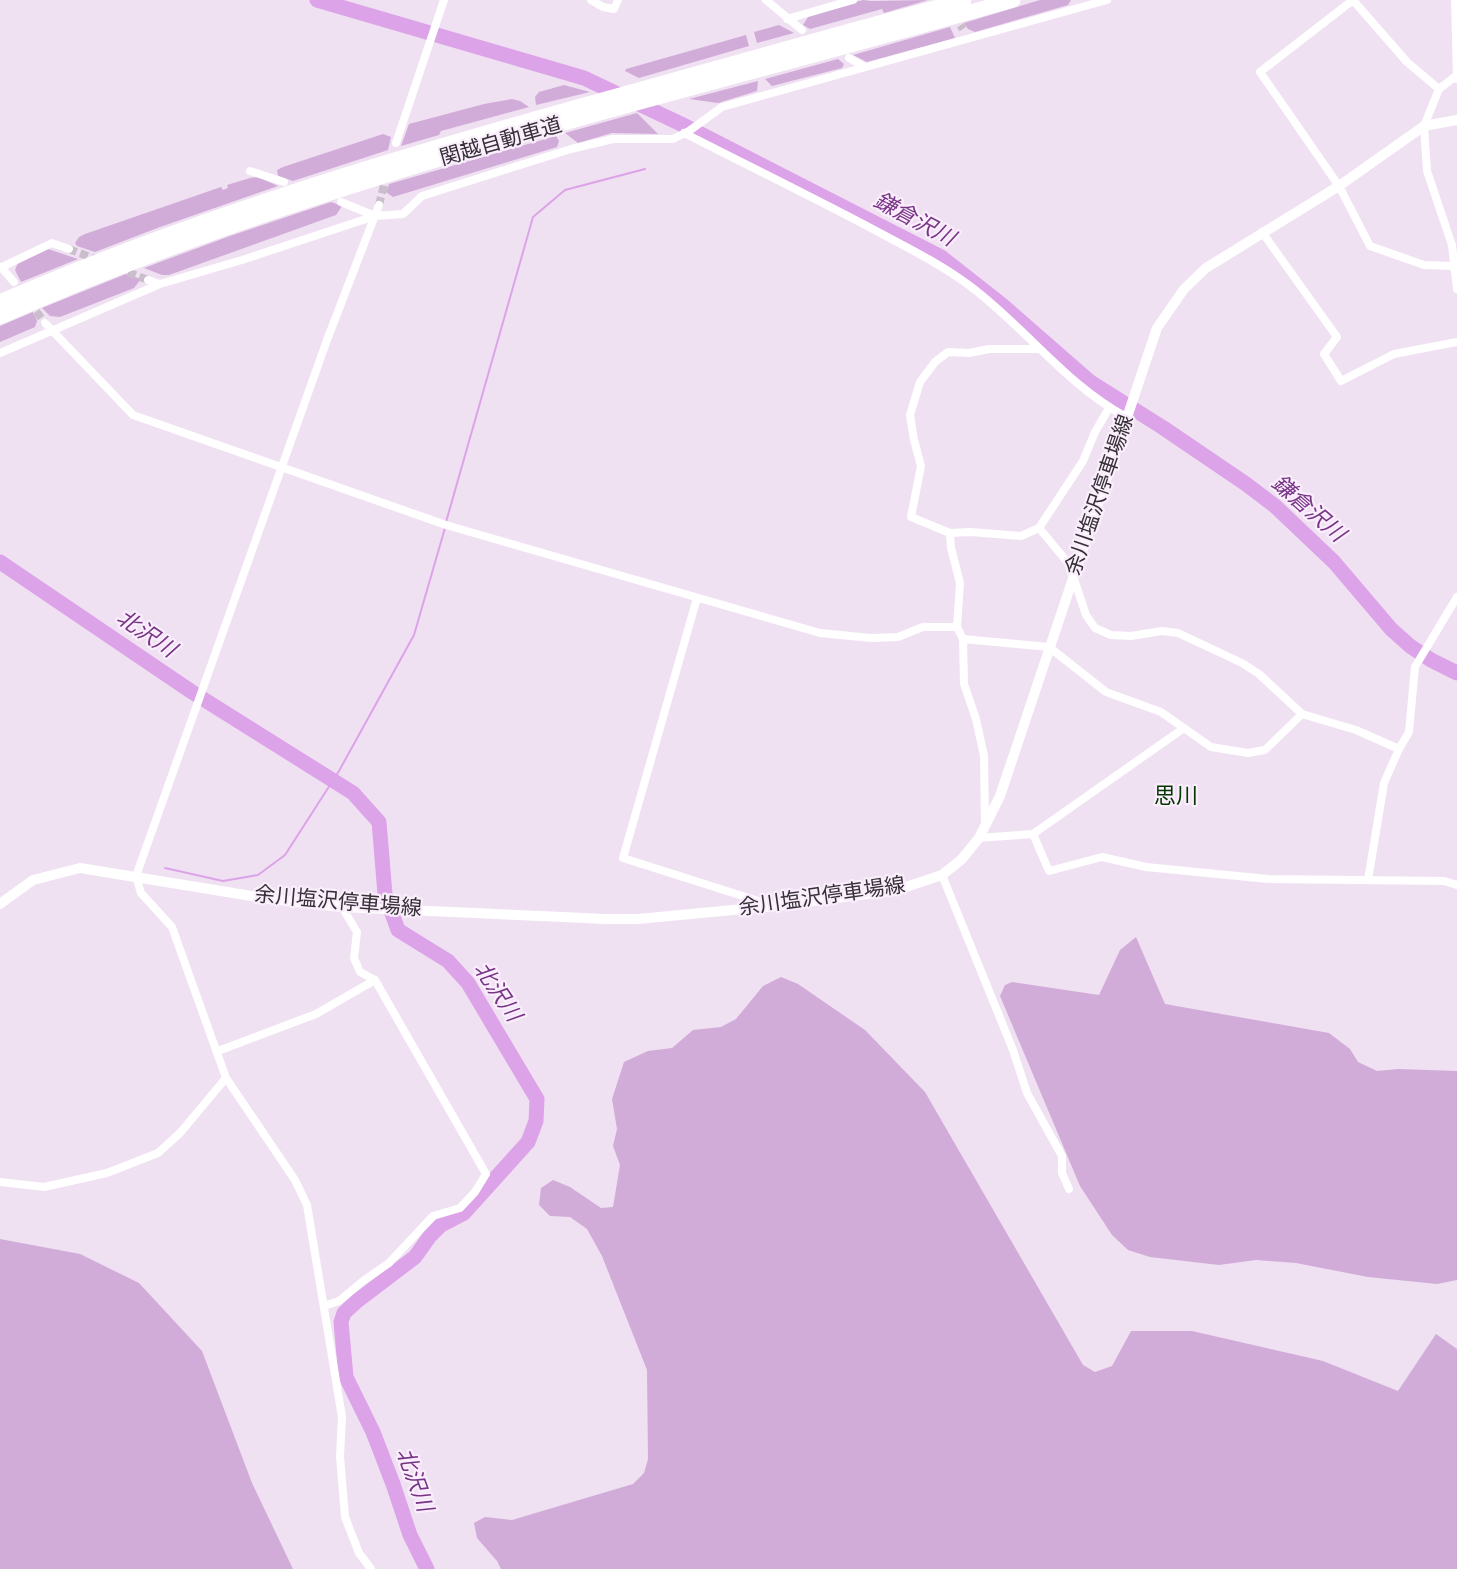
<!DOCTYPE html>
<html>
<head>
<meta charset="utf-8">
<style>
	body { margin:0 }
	canvas { display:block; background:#efe0f2 }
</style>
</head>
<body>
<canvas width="1457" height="1569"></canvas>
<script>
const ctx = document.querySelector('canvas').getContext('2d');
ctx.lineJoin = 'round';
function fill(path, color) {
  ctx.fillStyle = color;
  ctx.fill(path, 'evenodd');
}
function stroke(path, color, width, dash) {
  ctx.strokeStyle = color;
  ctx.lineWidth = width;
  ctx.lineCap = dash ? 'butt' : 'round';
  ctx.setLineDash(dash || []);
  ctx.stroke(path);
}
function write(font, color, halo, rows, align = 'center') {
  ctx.font = font + ' "Work Sans","Noto Sans JP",sans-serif';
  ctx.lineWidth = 4.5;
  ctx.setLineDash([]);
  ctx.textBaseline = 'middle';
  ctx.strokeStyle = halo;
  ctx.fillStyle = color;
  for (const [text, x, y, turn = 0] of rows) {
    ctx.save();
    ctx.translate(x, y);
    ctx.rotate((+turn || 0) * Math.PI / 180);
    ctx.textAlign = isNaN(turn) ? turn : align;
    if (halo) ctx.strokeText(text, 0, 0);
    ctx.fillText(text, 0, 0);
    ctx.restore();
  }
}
fill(new Path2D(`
	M863,0L872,1L928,0L884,13L882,9L810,29L803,25L808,17L812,14Z
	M1040,0H1071L1068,5L975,32L968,29L964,23Z
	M779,25L794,33L757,43L754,32Z
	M950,27L955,38L867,62L853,55Z
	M746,35L749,46L639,78L625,71L626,69Z
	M838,59L844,64L842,68L772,86L765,79Z
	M758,81L757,91L718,103L689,99Z
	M564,85L590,92L536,105L535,97L539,92Z
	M512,99L520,101L529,107L441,131L439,135L401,146L409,124L484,104Z
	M637,113L658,134L612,133L578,143L565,133Z
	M383,134L391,137L388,150L293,181L278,176L277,170L283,167Z
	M556,136L559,141L557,147L393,197L386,192L389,184Z
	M258,177L278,186L160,227L95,252L77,246L75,243L79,237L85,234L221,187L223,190L228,188L227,185L250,178Z
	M331,202L342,206L336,215L169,275H162L144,268L230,236Z
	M48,249L78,259L21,282L15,270L18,263Z
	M126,274L141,279L134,288L60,317L50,316L42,308Z
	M33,312L37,321L35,327L0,342V326Z
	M1136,937L1165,1004L1329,1033L1350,1049L1358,1062L1377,1071L1398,1069L1457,1071V1280L1437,1284L1368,1277L1296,1263L1256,1260L1219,1265L1150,1257L1128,1250L1112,1235L1080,1186L1000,996L1005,985L1012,982L1099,995L1120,950Z
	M781,977L798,984L865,1030L925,1092L1083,1365L1095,1372L1112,1366L1131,1331H1192L1323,1361L1398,1391L1436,1334L1457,1349V1569H501L497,1561L477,1538L474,1523L485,1517L512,1520L633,1484L644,1473L648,1459L647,1370L602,1256L587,1229L570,1217L550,1216L539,1205L541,1188L553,1180L570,1187L601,1208L613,1207L620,1165L613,1146L617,1129L612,1099L624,1062L648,1051L672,1048L693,1030L721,1027L736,1019L763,986Z
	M0,1239L80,1254L139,1283L202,1351L252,1483L293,1569H0Z`), '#d2acd9');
stroke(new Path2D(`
	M446,522L533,217L565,190L645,169
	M165,868L223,881L258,875L285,855L339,771L414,635L445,528`), '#dda3e8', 2);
stroke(new Path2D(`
	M317,0L584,78L681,124L941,257L1002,305L1089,381L1162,427L1246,484L1275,506L1334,562L1391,629L1410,646L1431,660L1457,673
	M0,562L192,692L353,793L379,822L385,894L398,930L448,961L468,983L537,1099L536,1121L528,1142L464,1213L441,1225L430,1236L415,1257L357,1301L344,1313L341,1322L346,1377L373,1432L393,1484L410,1535L427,1569`), '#dda3e8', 15);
stroke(new Path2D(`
	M954,15L963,29
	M379,205L387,173
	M69,249L100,261
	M117,268L148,280
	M29,302L45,323`), '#cabdcc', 8, [8, 4]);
stroke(new Path2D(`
	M591,0L603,7L614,9L618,0
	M766,0L802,30
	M1353,0L1260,72L1339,186L1370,246L1424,265L1453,266
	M1353,0L1407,62L1439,89
	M1455,0L1457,79
	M787,19L853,0
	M849,58L865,67
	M1456,76L1439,89L1424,126L1427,171L1452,245L1457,289
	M684,133C745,164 806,194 867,226C902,245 938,262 970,286C1025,327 1065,384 1126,417
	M396,143L444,0
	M250,171L284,182
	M341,202L375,216L403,214L422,196L571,149L613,139H673L689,131L722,107L1107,0
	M1262,232L1337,337L1324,354L1341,381L1394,354L1457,342
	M1,267L14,282
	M0,268L52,243L69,249
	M148,280L160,284
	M45,323L133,415L446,525L820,633L871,638L898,637L923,627H957
	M0,353L160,284L242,260L375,216
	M1039,528L1069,564L1086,615L1095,628L1111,635L1131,636L1162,631L1178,633L1242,663L1259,674L1302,714L1356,730L1399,749
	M950,533L911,517L921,466L914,440L910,415L920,382L935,362L948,352L969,353L989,349H1038
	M697,598L623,858L771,905
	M963,639L1049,647L1106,692L1161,712L1211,747L1248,753L1265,750L1302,714
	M985,825L984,756L976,719L964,684L963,639L957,627L960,583L951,548L950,533L970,532L1021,536L1039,528L1083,461L1095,432L1109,408
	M1033,834L1049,871L1102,857L1146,867L1268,879L1444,881L1457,885
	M979,838L1033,834L1184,728
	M942,875L1013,1050L1027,1093L1062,1156V1173L1069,1189
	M1368,880L1384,783L1399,749L1409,732L1415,667L1457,597
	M218,1051L316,1014L375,980
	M0,1182L44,1187L107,1173L158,1153L180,1133L226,1078
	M324,1306L339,1301L363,1281L389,1263L433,1216L460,1208L475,1192L486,1174L375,980L360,972L354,958L357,932L342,907
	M371,1569L359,1553L345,1517L340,1457L342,1417L307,1205L295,1180L226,1078L172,927L141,893L136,876L327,340L379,205`), '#fff', 8);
stroke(new Path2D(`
	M0,904L33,880L80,868L270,899L342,907L606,919H638L775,906L897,890L942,875L961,860L979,838L1000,796L1157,328L1184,289L1206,268L1339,186L1424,126L1457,120`), '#fff', 10);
stroke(new Path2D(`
	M0,302C182,222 371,165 563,111C696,73 830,36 964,0
	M0,317C322,174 674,97 1013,0`), '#fff', 15);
write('21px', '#352f36', '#faeefd', [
	["関越自動車道",501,142,-16],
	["余川塩沢停車場線",1100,495,-71],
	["余川塩沢停車場線",822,897,-8],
	["余川塩沢停車場線",338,902,5]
]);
write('italic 22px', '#783586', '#faeefd', [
	["鎌倉沢川",914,220,28],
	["鎌倉沢川",1308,509,41],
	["北沢川",146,634,34],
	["北沢川",497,992,56],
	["北沢川",414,1480,70]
]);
write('22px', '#043600', '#faeefd', [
	["思川",1176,797]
]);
</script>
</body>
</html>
